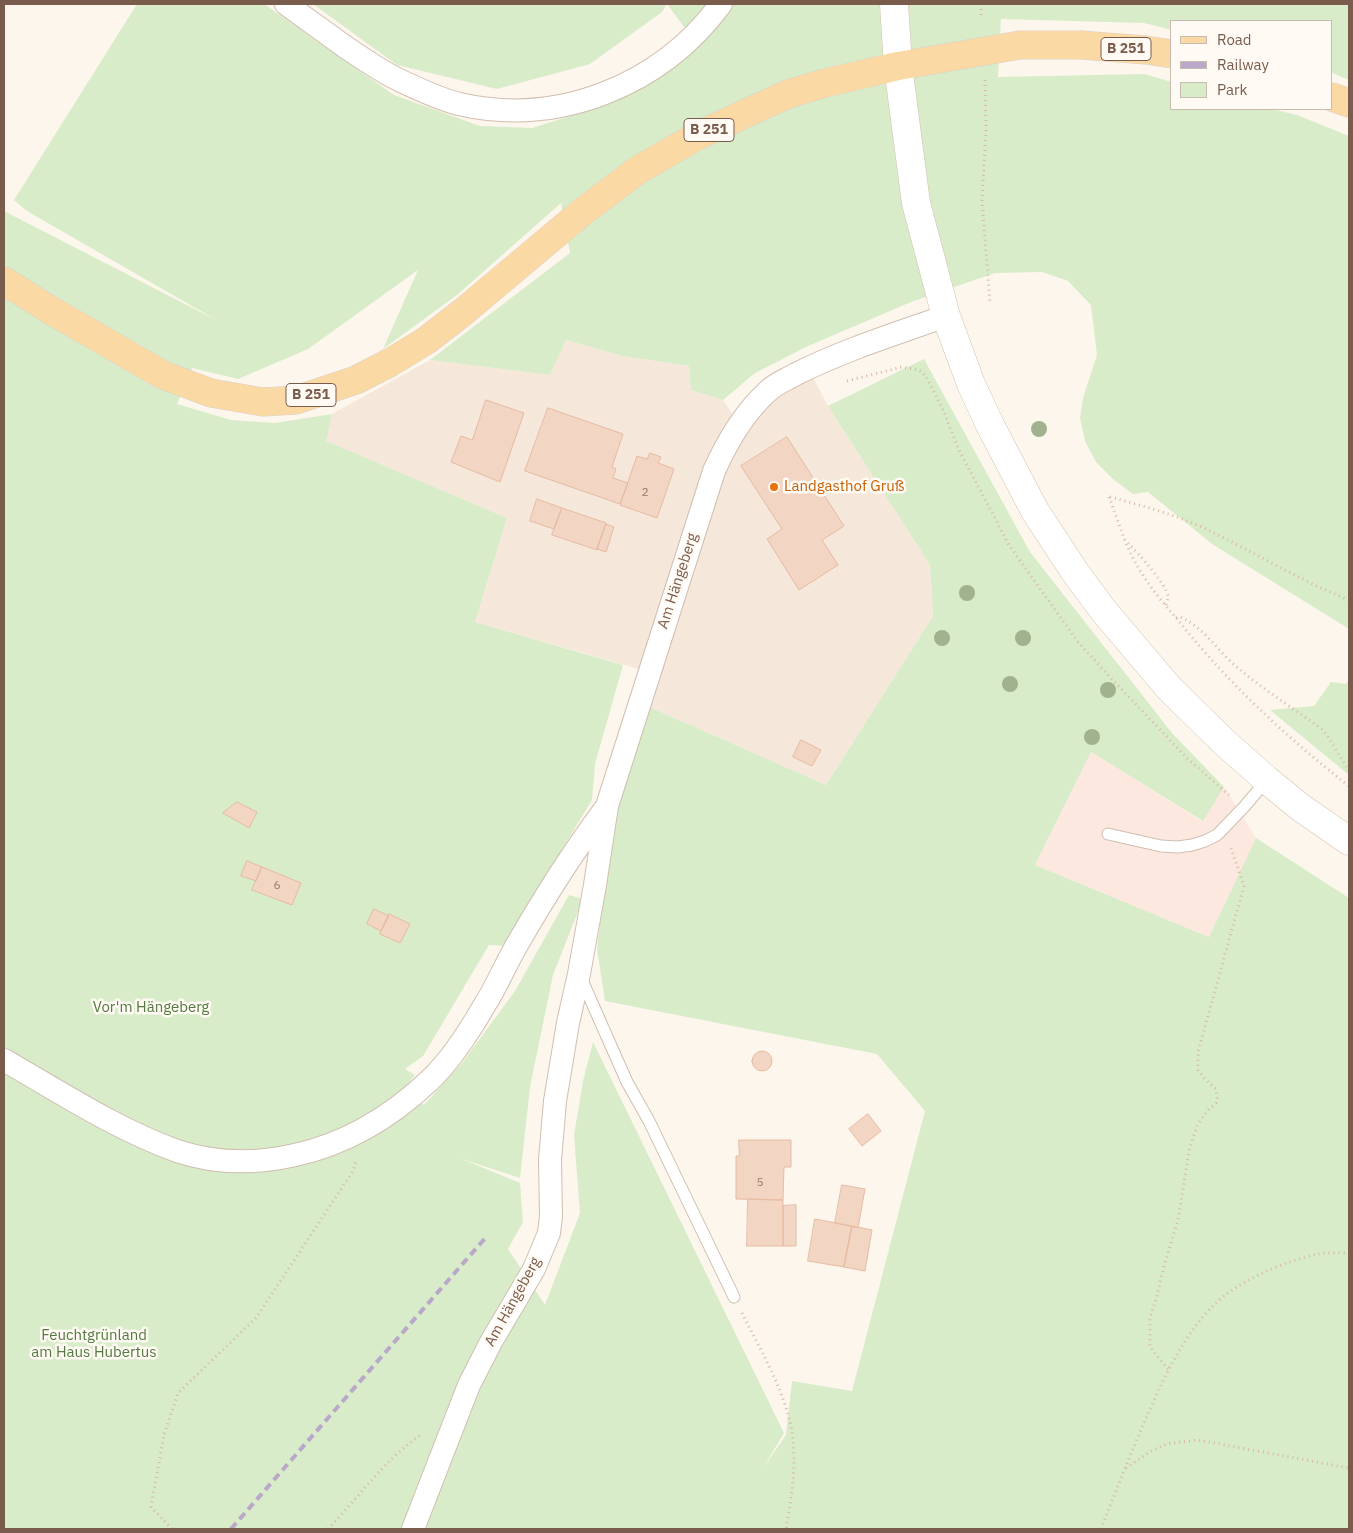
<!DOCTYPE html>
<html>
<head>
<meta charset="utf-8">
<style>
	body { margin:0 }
	#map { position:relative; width:1353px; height:1533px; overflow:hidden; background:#fdf6ec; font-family:"IBM Plex Sans",sans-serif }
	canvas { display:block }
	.frame { position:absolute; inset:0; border:5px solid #7a5c4d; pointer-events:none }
	.legend { position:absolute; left:1170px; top:20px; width:162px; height:90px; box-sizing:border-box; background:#fffaf3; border:1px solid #cabbb1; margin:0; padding:6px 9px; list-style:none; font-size:15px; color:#7a5c4d }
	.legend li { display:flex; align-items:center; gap:10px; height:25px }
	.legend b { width:25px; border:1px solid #cabbb1 }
</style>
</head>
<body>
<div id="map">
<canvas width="1353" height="1533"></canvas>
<div class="frame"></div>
<ul class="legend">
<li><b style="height:6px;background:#fbd9a5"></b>Road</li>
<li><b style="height:6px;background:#b9a8c9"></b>Railway</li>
<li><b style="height:14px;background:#d8ecc9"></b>Park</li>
</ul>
</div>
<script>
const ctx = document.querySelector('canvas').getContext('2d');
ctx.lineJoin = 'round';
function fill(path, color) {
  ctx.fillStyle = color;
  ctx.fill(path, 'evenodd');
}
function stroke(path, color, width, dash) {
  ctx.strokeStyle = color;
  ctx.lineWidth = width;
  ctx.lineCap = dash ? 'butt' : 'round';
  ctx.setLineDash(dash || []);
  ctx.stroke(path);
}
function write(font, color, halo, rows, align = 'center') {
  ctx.font = font + ' "IBM Plex Sans",sans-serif';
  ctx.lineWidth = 5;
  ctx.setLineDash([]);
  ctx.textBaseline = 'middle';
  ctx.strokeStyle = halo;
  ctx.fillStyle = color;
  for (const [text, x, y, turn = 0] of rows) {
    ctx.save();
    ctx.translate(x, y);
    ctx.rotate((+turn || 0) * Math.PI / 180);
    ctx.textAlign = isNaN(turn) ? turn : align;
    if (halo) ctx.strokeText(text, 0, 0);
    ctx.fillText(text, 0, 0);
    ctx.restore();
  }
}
fill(new Path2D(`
	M566,340L622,356L689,366L691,390L723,400L736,419L809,370L828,406L930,565L933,616L826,785L645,705L653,673L475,622L507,518L325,441L332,414L430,360L550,375Z`), '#f5e8da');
fill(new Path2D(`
	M1091,752L1202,821L1224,787L1256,838L1209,937L1035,865Z`), '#fde8e0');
fill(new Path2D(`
	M137,4H264L394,95L480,126L532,128L605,105L699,47L667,4H1349V80L1332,73V21H1172V30L1144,23L1001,19L998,77L1144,74L1172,82V109H1272L1297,115L1349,136V629L1212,544L1148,492L1133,494L1113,479L1096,462L1085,441L1080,418L1083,398L1097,355L1091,305L1068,281L1042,272L995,273L911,302L808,346L755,373L723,400L691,390L689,366L622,356L566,340L550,375L430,360L570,253L561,203L457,295L383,349L418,270L308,349L238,379L192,368L177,404L231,420L275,423L332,414L326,441L507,518L475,622L623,665L595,764L592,800L503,946L489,945L423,1056L405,1069L415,1075L403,1090L424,1105L462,1063L515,991L569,895L583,899L553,975L530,1087L520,1178L462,1159L520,1183L523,1222L508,1249L545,1305L580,1213L574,1135L583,1081L593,1042L784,1433L763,1468L786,1435L792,1381L852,1391L925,1111L877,1054L605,1001L597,949L613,814L645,705L826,785L933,616L930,565L828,406L924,359L1030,552L1172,733L1224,787L1203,821L1091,752L1035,865L1209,937L1256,838L1349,898V1529H4V211L218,321L27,211L14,200Z
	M313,4H667L662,12L590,64L497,89L397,65Z
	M1349,679V775L1270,710L1314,706L1331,682L1346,684Z`), '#d8ecc9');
const building = new Path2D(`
	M486,400L524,413L500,482L451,462L461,436L472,440Z
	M548,408L623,434L612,467L616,469L613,478L628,483L620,504L525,471Z
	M787,437L844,526L822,540L838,565L799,590L767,539L782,529L741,466Z
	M650,453L661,457L658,463L674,469L657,518L620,505L637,456L647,459Z
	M537,499L562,508L554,529L530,521Z
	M562,508L606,523L597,550L552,535Z
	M606,524L614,527L606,552L597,549Z
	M801,740L821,750L812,766L793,757Z
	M237,802L257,812L249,828L223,813Z
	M247,861L262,867L256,881L241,876Z
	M262,867L301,883L292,905L252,890Z
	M374,909L389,916L381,931L367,924Z
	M389,914L410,924L400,943L380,934Z
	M752 1061a10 10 0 1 1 20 0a10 10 0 1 1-20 0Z
	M868,1114L881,1131L862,1146L849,1129Z
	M739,1140H791V1167H784L783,1200L736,1199V1156H739Z
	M842,1185L865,1189L858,1228L835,1223Z
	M748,1199L783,1200V1246H747Z
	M796,1205V1246H783V1206Z
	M815,1219L852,1226L844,1267L808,1261Z
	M852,1226L872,1230L865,1271L844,1267Z`);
fill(building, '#f3d5c3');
stroke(building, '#e6bba3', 1);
const lane = new Path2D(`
	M1108,834L1161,846L1178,847L1192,845L1205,841L1217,835L1244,807L1267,780
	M581,978L627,1082L649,1121L734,1297`);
const street = new Path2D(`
	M286,4C305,18 325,32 344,46C362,58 380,71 399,80C418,89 439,99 459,104C559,127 661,85 721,4
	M4,1060C60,1092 116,1129 177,1151C216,1164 256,1164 295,1155C346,1144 392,1116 430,1080C451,1060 469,1032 484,1006C497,986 506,963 518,943C545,896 573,852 605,809
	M413,1529L469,1385L491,1342L534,1269L549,1233L551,1216L550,1160L555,1101L568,1023L579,974L595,885L607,806L714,471C727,442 744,413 767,392C776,383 786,380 796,374C844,350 895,334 946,316`);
const secondary = new Path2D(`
	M894,4L898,66L916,203L946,316L971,384L990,425L1035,511L1075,572L1103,610L1169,688L1224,742L1267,780L1300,807L1349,841`);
const primary = new Path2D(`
	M1332,97L1349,103
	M4,281L52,311L163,375L211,393L263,402L296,400L356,380L391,362L427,340L463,312L581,213L638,170L699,135L788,94L825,83L898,66L1020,45H1081L1146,50L1172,54`);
stroke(lane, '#d1beb0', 13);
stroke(street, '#d1beb0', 24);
stroke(secondary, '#d6c0b0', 29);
stroke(primary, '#dad1cd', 29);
stroke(new Path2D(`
	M981,4V18
	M985,80L986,129L982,200L990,303
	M847,381L902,367L919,370L923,373L928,380L944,412L958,448L1009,545L1078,642L1108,675L1187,758L1229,795
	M1109,497C1118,520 1125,546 1138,567C1149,586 1163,603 1177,619C1227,682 1286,737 1349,786
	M1110,497C1147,507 1184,517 1218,535C1262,557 1304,582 1349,600
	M1128,543C1137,552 1168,586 1168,597C1168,600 1167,602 1166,605
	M1176,618L1180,617C1204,627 1218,652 1238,668C1265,691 1295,709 1323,730L1328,737L1349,771
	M742,1313C761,1351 790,1400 793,1441C796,1471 791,1500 786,1529
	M1168,1369L1153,1351L1150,1345V1318L1157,1296L1164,1266L1178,1220L1190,1146L1198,1124L1209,1109L1216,1103L1217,1098L1216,1089L1205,1079L1198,1070V1052L1244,886L1231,848
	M1126,1468L1148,1453L1166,1444L1198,1440L1349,1468
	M172,1529L151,1507L164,1435L178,1393L256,1318L353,1171L356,1161
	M328,1529C359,1497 385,1459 422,1434
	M1101,1529C1117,1488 1133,1447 1151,1407C1167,1371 1184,1336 1212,1307C1235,1282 1286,1260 1319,1254C1329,1252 1340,1253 1349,1253`), '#d9b8a5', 3, [1, 4]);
stroke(lane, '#fff', 11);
stroke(street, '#fff', 22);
stroke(secondary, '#fff', 28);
stroke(primary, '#fbd9a5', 28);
stroke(new Path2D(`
	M231,1529L487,1236`), '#b9a8c9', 4, [8, 5]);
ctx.fillStyle = '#a0b28e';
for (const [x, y] of [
	[1039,429],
	[967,593],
	[942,638],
	[1023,638],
	[1010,684],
	[1108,690],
	[1092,737]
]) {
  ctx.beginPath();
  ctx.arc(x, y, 8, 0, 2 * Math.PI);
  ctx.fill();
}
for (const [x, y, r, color] of [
	[774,487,5,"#e8710a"]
]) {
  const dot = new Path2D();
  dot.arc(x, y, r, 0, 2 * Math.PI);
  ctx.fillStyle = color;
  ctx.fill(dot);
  stroke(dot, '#fffaf3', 2);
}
write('12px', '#987a6a', null, [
	["2",645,493],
	["6",277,886],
	["5",760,1183]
]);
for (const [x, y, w] of [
	[1126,49,50],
	[709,130,50],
	[311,395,50]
]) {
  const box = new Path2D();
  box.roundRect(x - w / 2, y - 11.5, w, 23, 4);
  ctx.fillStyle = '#fffaf3';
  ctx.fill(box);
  stroke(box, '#7a5c4d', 1);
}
write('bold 14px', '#7a5c4d', null, [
	["B 251",1126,49],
	["B 251",709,130],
	["B 251",311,395]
]);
write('15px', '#c56008', '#fffaf3', [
	["Landgasthof Gruß",784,487]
], 'left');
write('15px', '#7a5c4d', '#fffaf3', [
	["Am Hängeberg",678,581,-72],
	["Am Hängeberg",513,1302,-61]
]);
write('15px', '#537a41', '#fffaf3', [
	["Vor'm Hängeberg",151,1008],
	["Feuchtgrünland",94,1336],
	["am Haus Hubertus",94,1353]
]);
</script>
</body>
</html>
